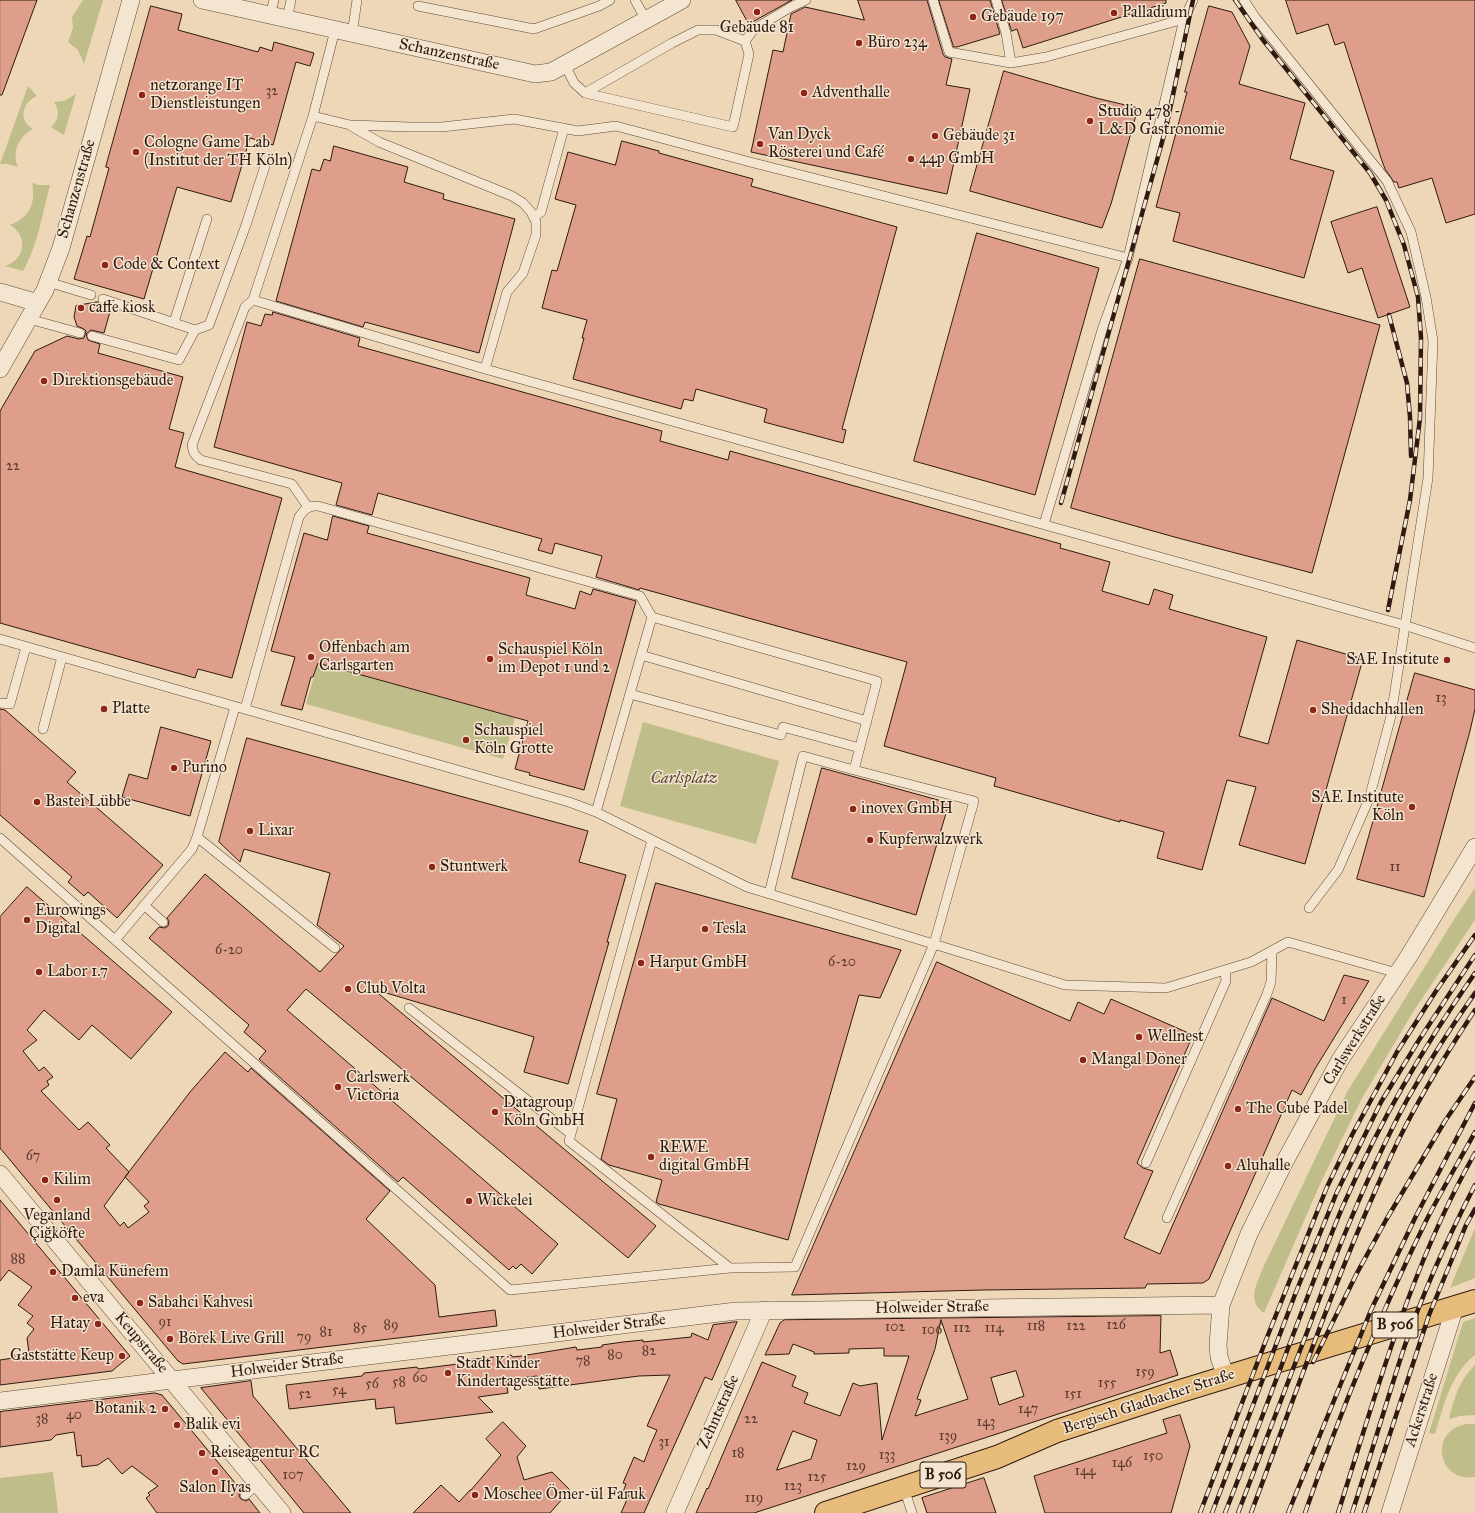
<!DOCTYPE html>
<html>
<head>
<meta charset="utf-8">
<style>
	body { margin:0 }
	canvas { display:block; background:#eed7b6 }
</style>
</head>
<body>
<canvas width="1475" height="1513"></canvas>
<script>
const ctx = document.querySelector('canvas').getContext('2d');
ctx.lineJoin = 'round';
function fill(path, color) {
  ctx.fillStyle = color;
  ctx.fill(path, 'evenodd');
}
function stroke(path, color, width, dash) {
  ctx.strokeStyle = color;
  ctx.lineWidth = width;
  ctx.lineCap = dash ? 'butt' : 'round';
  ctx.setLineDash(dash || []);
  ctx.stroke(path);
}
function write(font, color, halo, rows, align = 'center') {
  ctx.font = font + ' "IM FELL Great Primer",serif';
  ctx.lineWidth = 3;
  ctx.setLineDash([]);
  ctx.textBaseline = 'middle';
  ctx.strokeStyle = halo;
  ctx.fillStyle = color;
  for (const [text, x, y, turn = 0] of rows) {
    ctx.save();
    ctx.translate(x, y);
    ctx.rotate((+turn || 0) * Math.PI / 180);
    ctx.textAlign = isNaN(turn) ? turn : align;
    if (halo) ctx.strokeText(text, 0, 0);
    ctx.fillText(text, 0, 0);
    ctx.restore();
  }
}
fill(new Path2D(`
	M83,0H103L84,64L78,50L68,42L73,28L72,17Z
	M28,86L37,96C22,102 18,120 33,129C18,137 12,152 18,167L8,164H0Z
	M76,94L64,135L51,127C59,120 60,111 54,102L64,101Z
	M32,183L39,185H50C43,212 37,247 23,271L5,266C25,260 29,236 10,225C30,217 36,203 32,183Z
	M318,663L515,718L503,759L306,704Z
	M643,722L779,761L756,844L620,806Z
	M1475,888V920L1413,1012L1361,1100L1320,1184L1264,1313C1247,1301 1256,1286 1262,1270L1347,1092L1455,918Z
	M1475,1228V1278L1450,1288Z
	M1475,1318V1355C1450,1375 1444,1405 1435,1434L1429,1433L1463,1322Z
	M1475,1365V1415L1459,1416L1451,1419L1449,1418C1454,1398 1460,1379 1475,1365Z
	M1466,1424H1475V1477C1438,1483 1428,1431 1466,1424Z
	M53,1472L58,1513H0V1478Z`), '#bfbd8a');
const building = new Path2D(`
	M0,0H37L2,95H0Z
	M736,0H792L749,24Z
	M858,0H927L943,54L945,57L952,59L946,85L970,89L947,194L751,152L773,50L783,52L791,14L805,7L864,20Z
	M939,0H990L1000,34L957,47H954Z
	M1002,0H1166V3L1023,48L1017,29L1012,31Z
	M1286,0H1475V214L1446,223L1432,178L1399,188L1397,182H1394L1385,169L1381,158L1344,42L1335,45L1328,24L1297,34Z
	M151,6L182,14L178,30L258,52L260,47L272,51L274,42L314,53L310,66L296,62L273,145L250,138L231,202L177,187L144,299L74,279L87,236L90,237L109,168L106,167Z
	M1209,6L1232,12L1250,46L1239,84L1305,103L1290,159L1334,171L1304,278L1173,241L1180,213L1156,207L1187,92H1185Z
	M1004,71L1096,98L1138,108L1111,204L1102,228L970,191Z
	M622,141L659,151V153L753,179L751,186L897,227L842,429L846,430L843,443L764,422L767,409L696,389L693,401L684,399L681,409L573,379L584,338H582L587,320L542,308L552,270L557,271L576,205L555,199L568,152L615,165Z
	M334,146L408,167L404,182L444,194L443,199L515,219L479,353L365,322L363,327L276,301L312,169L320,171L324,159L330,161Z
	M1377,207L1410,307L1378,318L1362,268L1348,273L1331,222Z
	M977,233L1099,268L1035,495L914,461Z
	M1140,259L1380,325L1312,573L1178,538L1071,508Z
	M98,302L101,305L111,308L104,333L91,330L86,334L88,340L100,344L98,353L183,377L169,429L184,433L175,467L282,498L232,678L198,669L195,678L0,623V411L35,351L67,336L79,339L84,338L86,331L84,329L77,326L74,317L76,306Z
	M273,312L360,338L358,346L662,431L660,441L728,460L730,451L1061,544L1060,548L1110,562L1102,591L1149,605L1154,589L1173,595L1169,609L1267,637L1239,736L1268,744L1297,640L1363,659L1305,864L1239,845L1256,787L1227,780L1202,870L1157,858L1164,832L1120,820V822L994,786L996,778L884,746L907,662L640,588L639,590L596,577L602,556L555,543L552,554L538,550L542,539L378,493L372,515L336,505L342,483L214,447L247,322L261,326L265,314L272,315Z
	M333,516L369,526L367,533L530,578L526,595L575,609L580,591L591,595L593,589L636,601L584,790L529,775L530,773L515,769L528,721L318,663L313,677H311L302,710L281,705L295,657L271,651L304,533L327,540Z
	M1415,673L1475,690V709L1470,731L1424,897L1357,879Z
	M0,709L5,710L76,772L67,782L163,865L117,918L88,892L84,896L68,882L72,877L0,815Z
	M161,727L211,741L190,816L122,797L129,774L147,779Z
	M247,738L588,831L579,862L626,875L607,942H609L568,1084L524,1072L534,1037L373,989L656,1226L628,1258L306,989L287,1010L558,1244L532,1274L521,1264L516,1269L513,1266L509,1270L403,1177L398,1182L259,1059L266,1051L244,1032L249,1025L149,938L159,927L164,928L168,926L169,921L167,918L205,874L320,972L344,946L317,925L330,873L244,849L240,862L219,842Z
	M822,768L949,803L916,915L792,878Z
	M656,883L901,950L880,998L859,995L788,1240L659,1204L656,1202L662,1180L609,1165L601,1159L617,1099L597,1094Z
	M27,887L172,1012L131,1059L92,1025L79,1040L44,1010L27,1030L37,1040L23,1051L39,1071L44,1067L53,1077L47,1081L49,1085L41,1091L79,1130L88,1122L110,1145L106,1148L129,1172L104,1206L120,1226L124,1222L128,1228L149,1212L144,1206L149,1202L125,1177L190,1092L225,1052L248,1072L251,1068L390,1191L366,1219L435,1285L439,1317L495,1310L497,1326L183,1364L178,1361L0,1148V917Z
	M937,962L1070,1021L1078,1002L1104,1014L1111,999L1193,1035L1137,1163L1143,1168L1153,1171L1124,1238L1160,1254L1272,998L1324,1021L1344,975L1369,981L1315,1069L1301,1095L1292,1090L1209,1279L1203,1283L1147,1284L1145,1288L983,1290L792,1295Z
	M0,1200L130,1356L112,1371L0,1385V1360L13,1358V1355L29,1353L27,1338L34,1329L27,1323L33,1316L18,1305L32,1287L9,1270L0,1281Z
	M1161,1316L1160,1353L1170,1350L1178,1375L754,1513H696L707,1488L708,1489L762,1362L796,1376L792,1386L808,1393L804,1403L840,1416L853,1383L860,1386L877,1383L882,1440L909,1356H884V1348L849,1349V1353L814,1354V1352L793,1344L789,1354L765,1355L780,1323L784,1320ZM941,1320L968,1399L915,1416L921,1400L917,1399L935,1349ZM1016,1371L1024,1396L999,1405L991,1378ZM793,1431L817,1440L811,1459L777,1470Z
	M737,1322L712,1380L705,1377L644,1513H621L629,1495L623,1492L626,1484L623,1483L634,1457L644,1462L650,1446L657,1430L647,1426L670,1375L639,1376L539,1389L537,1376L506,1380L508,1393L478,1397L493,1412L396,1424L394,1407L376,1409L375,1399L289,1409L286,1385L362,1376L364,1373L417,1367L418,1369L458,1364V1361L493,1357L511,1355L513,1357L521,1356L576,1347L577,1350L602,1347V1345L623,1342L643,1340V1342L691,1337L692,1333L708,1340L713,1325Z
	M251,1381L253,1396L351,1513H304L201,1388Z
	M155,1393L162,1395L241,1490L239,1496L241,1499L246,1501L249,1499L260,1513H157L146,1498L150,1495L148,1493L158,1486L132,1466L122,1474L108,1458L98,1465L82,1467L81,1455L77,1456L74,1432L56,1435L51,1440L0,1447V1412Z
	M1180,1415L1190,1446L1171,1513H1045L1034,1476L1167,1433L1163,1420Z
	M503,1422L526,1446L517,1457L524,1480L552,1472L570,1490L550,1513H413L441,1485L459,1502L470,1490H471L501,1455L486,1439Z
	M984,1478L996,1513H927L922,1498Z`);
fill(building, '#de9e89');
stroke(building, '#2e1a11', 1);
const service = new Path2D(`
	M635,0L646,20
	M933,0L949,52L1011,63L1046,57L1184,19L1193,0
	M996,0L1006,33L1011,63
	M1244,0L1255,17L1387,181L1411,232L1426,297L1433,341L1428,478L1391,716L1369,799L1338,870L1309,908
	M418,6L534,29L599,6L610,0
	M270,16L274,0
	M287,20L291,0
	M335,30L313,116L253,300L485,369L1404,625L1475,648
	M352,34L357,0
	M745,41L754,29L791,7L806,0
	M565,65L574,83L585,93L733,127L749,54L745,41L716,30H698L672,43L585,93
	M313,116L350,125L410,127H442L514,119L578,131L616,126L750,162L1128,258L1184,19
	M351,126L379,142L512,196L523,203L531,212L536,222V235L523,273L507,292L485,369
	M534,217L541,212L564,128
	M48,282L91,295
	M103,299L195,330L209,325L246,225L265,166
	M253,300L245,307L192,445C193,453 195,456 201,460L292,484L308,507
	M29,319L80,333
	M174,322L207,219
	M92,336L179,360L195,330
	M1044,524L1103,327L1128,258
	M0,639L569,802L596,812L747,887L976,957L1065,985L1166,988L1251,962L1288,942L1397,973
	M641,655L867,721
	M630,694L781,735L783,727L860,748
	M0,703L10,704L26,647
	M235,707L197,837L335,948
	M245,709L299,517C304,510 308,505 318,506L640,596L652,617
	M43,729L62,657
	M596,812L652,617L877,681L854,770L803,756L769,894
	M0,838L510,1290L730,1268L795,1267L934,944L974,801L854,770
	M652,840L569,1141L730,1268
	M144,905L163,922
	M115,940L192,849L197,837
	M409,1008L571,1134
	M1146,1163L1226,981L1225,970
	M1167,1218L1267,994L1271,982L1272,951
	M904,1488L912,1513
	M245,1495L258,1484`);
const minor = new Path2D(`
	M202,0L535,74L551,72L682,0
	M0,292L38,303
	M0,369L45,290L61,248L131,0
	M0,1174L282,1513
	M1226,1377L1219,1357L1218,1345L1221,1305L1249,1234L1284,1163L1340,1060L1409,956L1475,847
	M0,1401L736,1311L1221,1305
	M675,1513L764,1310
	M1390,1513L1455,1307`);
const primary = new Path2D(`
	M826,1513L997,1457L1057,1431L1174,1393L1475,1301`);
stroke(service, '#5e493a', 10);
stroke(minor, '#5e493a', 18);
stroke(primary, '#2e1a11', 24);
stroke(service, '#f4e5d0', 9);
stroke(minor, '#f4e5d0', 17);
stroke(primary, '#e7bc7b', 22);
const rail = new Path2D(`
	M1235,0L1263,40L1370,173L1386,200L1404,245L1418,297L1421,338L1420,418L1410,500L1388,610
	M1389,315L1407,383L1410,417L1411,456
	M1061,503L1166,128L1193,0
	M1313,1362L1357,1273L1386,1220L1445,1121L1475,1077
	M1200,1513L1266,1340L1327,1187L1352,1135L1397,1052L1436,991L1475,935
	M1212,1513L1296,1292L1337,1192L1381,1102L1419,1040L1475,955
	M1225,1513C1255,1437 1283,1361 1312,1285C1324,1255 1334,1224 1348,1195C1382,1117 1426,1043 1475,973
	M1238,1513L1309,1327C1319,1299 1330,1271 1341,1243C1361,1194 1382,1146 1407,1100C1428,1063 1451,1027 1475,993
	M1251,1513C1296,1394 1337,1272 1391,1156C1414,1105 1444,1057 1475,1010
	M1288,1513L1371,1310L1416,1216L1475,1103
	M1305,1513C1340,1413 1380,1314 1427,1219C1442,1190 1459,1161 1475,1132
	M1338,1513C1377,1391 1411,1265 1475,1153
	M1352,1513C1370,1458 1386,1403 1404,1348C1423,1292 1448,1237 1475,1185
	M1364,1513L1429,1315L1466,1225L1475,1209`);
stroke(rail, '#2e1a11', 4.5);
stroke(rail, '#f4e5d0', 3, [9]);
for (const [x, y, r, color] of [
	[757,12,4,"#8f2418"],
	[1114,13,4,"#8f2418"],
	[973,17,4,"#8f2418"],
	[859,43,4,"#8f2418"],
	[804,93,4,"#8f2418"],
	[142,95,4,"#8f2418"],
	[1090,121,4,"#8f2418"],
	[935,136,4,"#8f2418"],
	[760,144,4,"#8f2418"],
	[136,152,4,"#8f2418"],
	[911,159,4,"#8f2418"],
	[105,265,4,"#8f2418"],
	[81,308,4,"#8f2418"],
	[44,381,4,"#8f2418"],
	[311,657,4,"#8f2418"],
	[490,659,4,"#8f2418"],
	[1447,660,4,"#8f2418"],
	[104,709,4,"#8f2418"],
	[1313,710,4,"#8f2418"],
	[466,740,4,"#8f2418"],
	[174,768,4,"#8f2418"],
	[37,802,4,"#8f2418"],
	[1412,807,4,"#8f2418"],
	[853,809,4,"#8f2418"],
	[250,831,4,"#8f2418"],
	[870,840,4,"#8f2418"],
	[432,867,4,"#8f2418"],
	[27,920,4,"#8f2418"],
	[705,929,4,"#8f2418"],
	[641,963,4,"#8f2418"],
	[39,972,4,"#8f2418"],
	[348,989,4,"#8f2418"],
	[1139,1037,4,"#8f2418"],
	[1083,1060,4,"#8f2418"],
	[338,1087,4,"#8f2418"],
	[1238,1109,4,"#8f2418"],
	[495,1112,4,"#8f2418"],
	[651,1157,4,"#8f2418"],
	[1228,1166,4,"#8f2418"],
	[45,1180,4,"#8f2418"],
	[57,1200,4,"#8f2418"],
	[469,1201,4,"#8f2418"],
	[53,1272,4,"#8f2418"],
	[75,1298,4,"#8f2418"],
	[140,1303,4,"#8f2418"],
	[98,1324,4,"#8f2418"],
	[170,1339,4,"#8f2418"],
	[122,1356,4,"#8f2418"],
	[448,1373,4,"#8f2418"],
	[165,1409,4,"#8f2418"],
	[177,1425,4,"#8f2418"],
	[202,1453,4,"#8f2418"],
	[215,1472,4,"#8f2418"],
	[475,1495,4,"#8f2418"]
]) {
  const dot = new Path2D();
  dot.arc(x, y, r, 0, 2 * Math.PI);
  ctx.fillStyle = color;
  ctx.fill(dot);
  stroke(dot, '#f4e5d0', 1.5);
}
write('14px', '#5a3b2f', null, [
	["32",272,92],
	["22",13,467],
	["13",1441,699],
	["11",1395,868],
	["6-20",229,951],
	["6-20",842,963],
	["1",1344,1001],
	["67",33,1157],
	["88",18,1260],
	["91",165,1323],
	["89",391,1326],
	["126",1116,1326],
	["118",1036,1327],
	["122",1076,1327],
	["102",895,1328],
	["85",360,1329],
	["112",962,1329],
	["114",994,1329],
	["106",932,1331],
	["81",326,1333],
	["79",304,1338],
	["82",649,1352],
	["80",615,1356],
	["78",583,1362],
	["159",1145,1373],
	["60",420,1379],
	["58",399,1383],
	["155",1107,1384],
	["56",372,1385],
	["54",339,1391],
	["52",305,1395],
	["151",1073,1395],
	["147",1028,1410],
	["40",74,1416],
	["38",42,1420],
	["22",751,1420],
	["143",986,1423],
	["139",948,1437],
	["31",664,1443],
	["18",738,1454],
	["133",887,1456],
	["150",1153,1457],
	["146",1122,1464],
	["129",856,1467],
	["144",1085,1472],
	["107",293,1476],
	["125",817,1478],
	["123",793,1487],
	["119",754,1499]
]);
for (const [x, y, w] of [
	[1395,1325,46],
	[943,1475,46]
]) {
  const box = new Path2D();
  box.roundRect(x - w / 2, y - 13, w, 26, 3);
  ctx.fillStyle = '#f4e5d0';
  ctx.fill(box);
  stroke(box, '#2e1a11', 1);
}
write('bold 15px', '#2e1a11', null, [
	["B 506",1395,1325],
	["B 506",943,1475]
]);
write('16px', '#2e1a11', '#f4e5d0', [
	["Palladium",1122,13],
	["Gebäude 197",981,17],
	["Gebäude 81",757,28,"center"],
	["Büro 234",867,43],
	["netzorange IT",150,86],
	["Dienstleistungen",150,104],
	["Adventhalle",812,93],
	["Studio 478 -",1098,112],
	["L&D Gastronomie",1098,130],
	["Van Dyck",768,135],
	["Rösterei und Café",768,153],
	["Gebäude 31",943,136],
	["Cologne Game Lab",144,143],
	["(Institut der TH Köln)",144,161],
	["44p GmbH",919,159],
	["Code & Context",113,265],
	["caffe kiosk",89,308],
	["Direktionsgebäude",52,381],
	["Offenbach am",319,648],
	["Carlsgarten",319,666],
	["Schauspiel Köln",498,650],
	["im Depot 1 und 2",498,668],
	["SAE Institute",1439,660,"right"],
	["Platte",112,709],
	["Sheddachhallen",1321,710],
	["Schauspiel",474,731],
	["Köln Grotte",474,749],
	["Purino",182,768],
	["SAE Institute",1404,798,"right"],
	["Köln",1404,816,"right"],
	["Bastei Lübbe",45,802],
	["inovex GmbH",861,809],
	["Lixar",258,831],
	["Kupferwalzwerk",878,840],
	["Stuntwerk",440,867],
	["Eurowings",35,911],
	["Digital",35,929],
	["Tesla",713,929],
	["Harput GmbH",649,963],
	["Labor 1.7",47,972],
	["Club Volta",356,989],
	["Wellnest",1147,1037],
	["Mangal Döner",1091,1060],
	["Carlswerk",346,1078],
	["Victoria",346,1096],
	["Datagroup",503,1103],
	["Köln GmbH",503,1121],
	["The Cube Padel",1246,1109],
	["REWE",659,1148],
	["digital GmbH",659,1166],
	["Aluhalle",1236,1166],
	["Kilim",53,1180],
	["Wickelei",477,1201],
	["Veganland",57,1216,"center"],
	["Çiğköfte",57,1234,"center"],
	["Damla Künefem",61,1272],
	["eva",83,1298],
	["Sabahci Kahvesi",148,1303],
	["Hatay",90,1324,"right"],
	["Börek Live Grill",178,1339],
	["Gaststätte Keup",114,1356,"right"],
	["Stadt Kinder",456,1364],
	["Kindertagesstätte",456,1382],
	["Botanik 2",157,1409,"right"],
	["Balik evi",185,1425],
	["Reiseagentur RC",210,1453],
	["Salon Ilyas",215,1488,"center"],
	["Moschee Ömer-ül Faruk",483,1495]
], 'left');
write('16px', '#2e1a11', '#f4e5d0', [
	["Schanzenstraße",449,55,12],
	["Schanzenstraße",77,189,-74],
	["Carlswerkstraße",1355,1040,-58],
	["Holweider Straße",932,1308,-1],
	["Holweider Straße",609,1327,-7],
	["Keupstraße",141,1343,50],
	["Holweider Straße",287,1366,-7],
	["Bergisch Gladbacher Straße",1149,1402,-18],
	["Ackerstraße",1422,1410,-72],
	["Zehntstraße",719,1412,-66]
]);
write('italic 16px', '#5a4b35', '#f4e5d0', [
	["Carlsplatz",684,779]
]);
</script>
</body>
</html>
